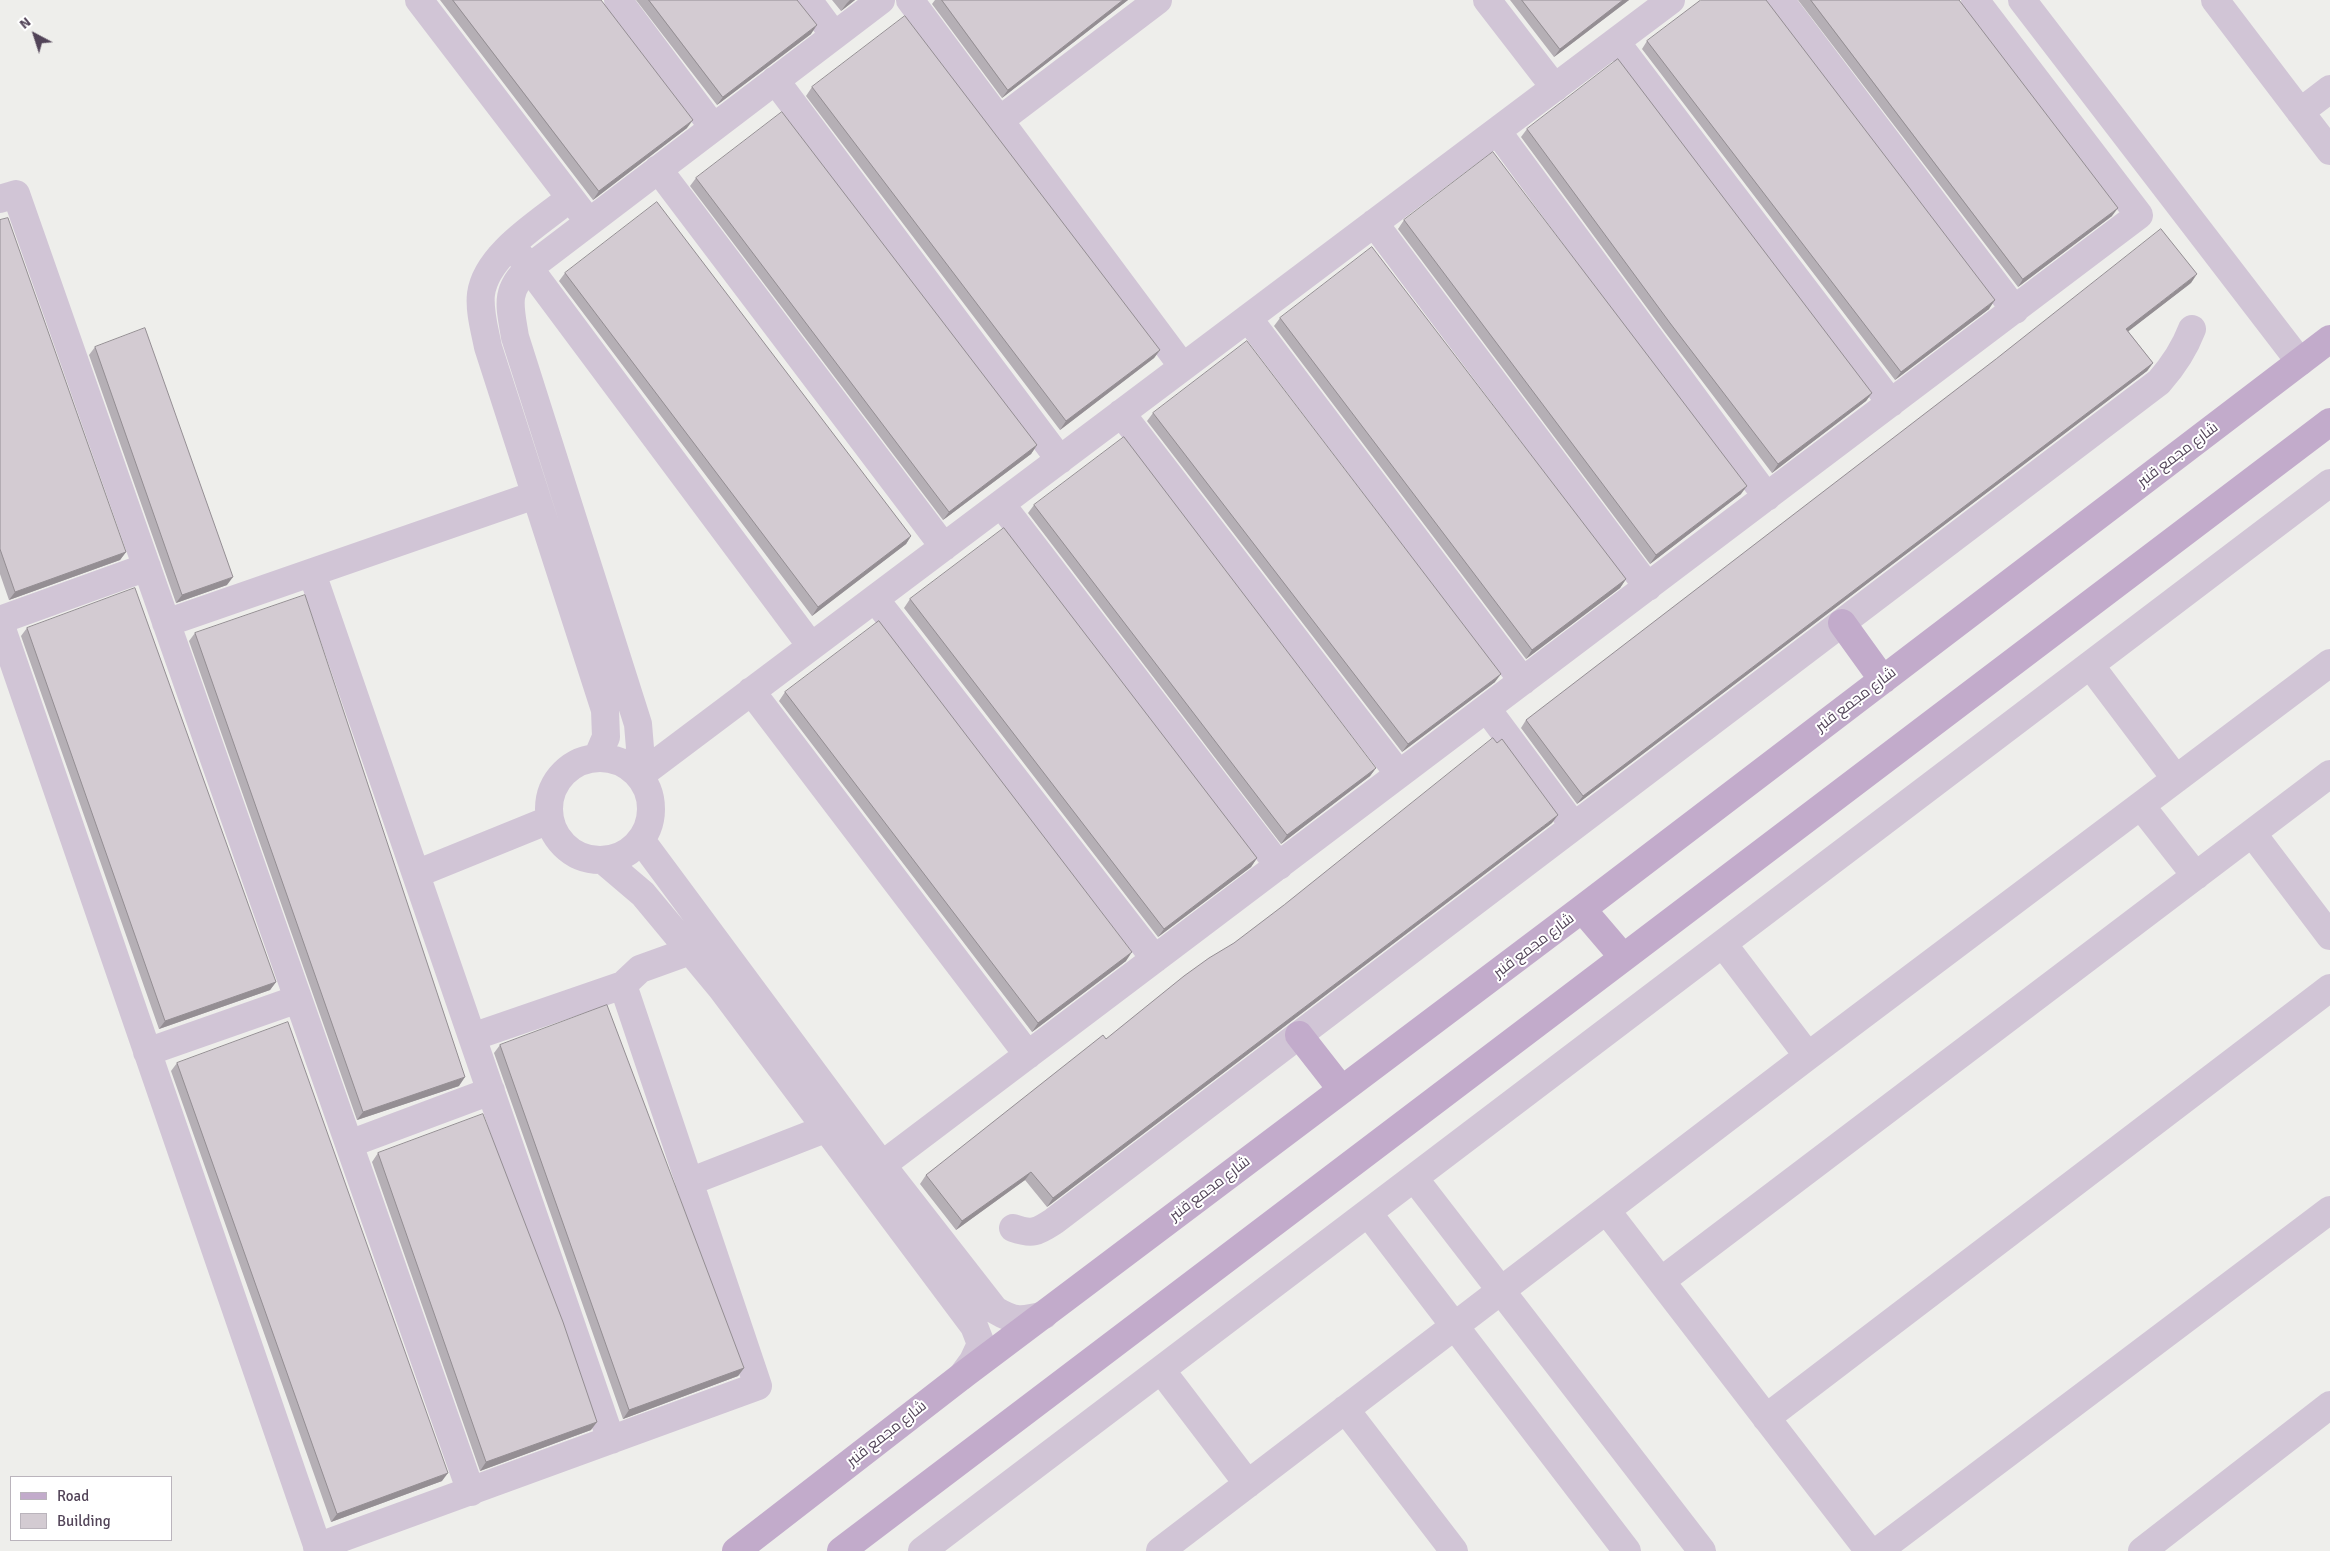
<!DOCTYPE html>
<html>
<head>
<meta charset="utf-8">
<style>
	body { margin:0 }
	#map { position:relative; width:2330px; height:1551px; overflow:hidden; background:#eeeeeb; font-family:Signika,sans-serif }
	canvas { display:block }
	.legend { position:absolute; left:10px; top:1476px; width:162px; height:65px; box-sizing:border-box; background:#fff; border:1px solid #bab4bc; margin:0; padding:6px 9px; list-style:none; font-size:15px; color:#524458 }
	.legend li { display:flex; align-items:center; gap:10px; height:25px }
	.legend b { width:25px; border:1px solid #bab4bc }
	.north { position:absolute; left:10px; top:10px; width:50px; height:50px; -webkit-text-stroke:4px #fff; paint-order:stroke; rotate:320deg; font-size:14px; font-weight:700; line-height:20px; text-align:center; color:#524458 }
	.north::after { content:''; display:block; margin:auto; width:18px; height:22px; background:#524458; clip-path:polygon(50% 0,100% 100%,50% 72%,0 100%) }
</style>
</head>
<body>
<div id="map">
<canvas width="2330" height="1551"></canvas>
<ul class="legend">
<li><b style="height:6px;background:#c2abcb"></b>Road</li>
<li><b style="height:14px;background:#d3cbd2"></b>Building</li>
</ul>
<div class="north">N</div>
</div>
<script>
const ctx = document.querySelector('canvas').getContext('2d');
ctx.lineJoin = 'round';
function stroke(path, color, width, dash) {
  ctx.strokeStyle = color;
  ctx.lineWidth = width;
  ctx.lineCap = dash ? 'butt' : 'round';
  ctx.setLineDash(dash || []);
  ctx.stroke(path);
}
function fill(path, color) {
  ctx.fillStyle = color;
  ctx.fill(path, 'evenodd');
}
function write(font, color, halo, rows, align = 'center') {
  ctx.font = font + ' Signika,Cairo,sans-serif';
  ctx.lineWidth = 4;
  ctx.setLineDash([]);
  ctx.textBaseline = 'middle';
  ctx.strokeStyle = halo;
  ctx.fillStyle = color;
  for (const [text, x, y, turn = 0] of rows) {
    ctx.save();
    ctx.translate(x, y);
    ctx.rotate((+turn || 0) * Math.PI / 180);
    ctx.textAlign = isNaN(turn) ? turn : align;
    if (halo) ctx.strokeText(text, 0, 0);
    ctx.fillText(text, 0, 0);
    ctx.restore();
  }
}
stroke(new Path2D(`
	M419,0L582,213
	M618,0L713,127
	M808,0L834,35
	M910,0L1183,367
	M1487,0L1555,88
	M1780,0L2015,310
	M2022,0L2300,362
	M2215,0L2330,151
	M1616,42L1891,403
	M775,80L1060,460
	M2300,112L2330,89
	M1000,120L1158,0
	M1497,131L1767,497
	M658,169L944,547
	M570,198C541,222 486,254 481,294C479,311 485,331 488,347L605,710L606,737L597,758
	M0,199L16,194L471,1492
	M1374,223L1648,587
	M518,253L811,646
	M1248,318L1523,681
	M1121,413L1399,774
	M1001,504L1279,866
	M312,573L611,1440
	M875,599L1155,959
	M0,620L147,567
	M0,623L319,1551
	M166,623L535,495
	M2090,665L2176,779
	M751,691L1028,1055
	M1487,709L1574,826
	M549 809a51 51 0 1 1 102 0a51 51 0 1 1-102 0Z
	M637,773L640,748L638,724L515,337C510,306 504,291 529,268L881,0
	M639,776L1671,0
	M2141,806L2196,876
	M2252,833L2330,936
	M641,840L882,1165L995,1310C1015,1322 1022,1321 1044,1315
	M603,860L643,894L722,989L974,1326L981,1344L973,1361L962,1376
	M416,874L549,820
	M1723,944L1808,1056
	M472,1037L623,985L640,969L690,951
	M147,1052L298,999
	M349,1144L491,1091
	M882,1165L2139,215L1975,0
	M1414,1178L1702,1551
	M689,1182L825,1129
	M1606,1210L1869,1551
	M1368,1213L1627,1551
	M1013,1228C1033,1235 1037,1232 1054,1221L2159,382C2174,365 2184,350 2192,329
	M1661,1281L2330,774
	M1161,1370L1248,1484
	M1345,1409L1454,1551
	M1766,1418L2330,988
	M317,1547L758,1386L623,985
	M922,1551L2330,483
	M1160,1551L1808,1056L2330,663
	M1878,1551L2330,1210
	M2142,1551L2330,1405`), '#d1c5d6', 28);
stroke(new Path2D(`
	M1842,623L1883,680
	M1582,909L1623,957
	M1299,1035L1342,1090
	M736,1551L962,1376L1582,909L2330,339
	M841,1551L2330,422`), '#c2abcb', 28);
fill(new Path2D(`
	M440,0H601L687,128L593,200Z
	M636,0H797L811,34L717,105Z
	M832,0H855L841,11Z
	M935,0H1128L1002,98L932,4Z
	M1510,0H1629L1554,57Z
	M1798,0H1959L2112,216L2018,287Z
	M1647,41L1989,309L1895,380L1642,49Z
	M812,87L1160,350L1154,358L1060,430L806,96Z
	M1527,129L1872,393L1866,401L1772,473L1664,331L1521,137Z
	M696,178L1037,445L1031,454L943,520L690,186Z
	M0,220L126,552L120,560L9,600L0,574Z
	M1404,220L1741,494L1650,564L1398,229Z
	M565,273L911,536L906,544L812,616L559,281Z
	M2191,283L2128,331L2153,363L2147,371L1577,804L1521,728L1526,720Z
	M1280,318L1626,579L1620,588L1526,659L1274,326Z
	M95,347L227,585L176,603L89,355Z
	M1153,413L1495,682L1402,752L1147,421Z
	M1034,505L1376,768L1370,776L1281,844L1028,513Z
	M910,599L1257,858L1251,867L1158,937L904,608Z
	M27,628L276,982L270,990L159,1029L21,636Z
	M195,633L459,1086L357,1120L189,641Z
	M785,692L1126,961L1032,1032L779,701Z
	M1552,823L1047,1207L1025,1180L956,1230L920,1184L926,1175L1106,1039Z
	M500,1045L744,1368L738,1376L623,1419L494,1053Z
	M177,1063L442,1481L331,1522L171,1071Z
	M378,1153L591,1430L480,1471L372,1162Z`), '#b5afb5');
fill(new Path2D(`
	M850,0H855L841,11L847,3Z
	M1123,0H1128L1002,98L1008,90Z
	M1623,0H1629L1554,57L1560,49Z
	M817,25L811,34L717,105L723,97Z
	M693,120L687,128L593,200L599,191Z
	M2118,208L2112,216L2018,287L2023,279Z
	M2197,274L2191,283L2121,337L2126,329Z
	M1995,300L1989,309L1895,380L1901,372Z
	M1160,350L1154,358L1060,430L1066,421Z
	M2153,363L2147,371L1577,804L1583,796Z
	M1872,393L1866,401L1772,473L1778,464Z
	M1037,445L1031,454L943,520L949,512Z
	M1747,486L1741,494L1650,564L1656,555Z
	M911,536L906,544L812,616L818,607Z
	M126,552L120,560L9,600L15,592Z
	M233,577L227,585L176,603L182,595Z
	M1626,579L1620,588L1526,659L1532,650Z
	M1501,674L1495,682L1402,752L1408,744Z
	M1376,768L1370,776L1281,844L1287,835Z
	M1558,815L1552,823L1047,1207L1053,1198Z
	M1257,858L1251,867L1158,937L1164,929Z
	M1132,952L1126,961L1032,1032L1038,1023Z
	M276,982L270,990L159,1029L165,1021Z
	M465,1077L459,1086L357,1120L363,1112Z
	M1031,1172L1025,1180L956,1230L962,1221Z
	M744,1368L738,1376L623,1419L629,1410Z
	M597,1422L591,1430L480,1471L486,1462Z
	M448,1473L442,1481L331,1522L337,1514Z`), '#948e93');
const building = new Path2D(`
	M453,0H601L693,120L599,191Z
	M649,0H797L817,25L723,97Z
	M942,0H1123L1008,90Z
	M1522,0H1623L1560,49Z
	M1701,0H1766L1995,300L1901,372L1647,41Z
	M1811,0H1959L2118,208L2023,279Z
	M905,16L1160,350L1066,421L812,87Z
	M1618,59L1872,393L1778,464L1670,323L1527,129Z
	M782,112L1037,445L949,512L696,178Z
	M1493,152L1747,486L1656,555L1404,220Z
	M657,202L911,536L818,607L565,273Z
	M8,218L126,552L15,592L0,549V220Z
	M2161,229L2197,274L2126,329L2153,363L1583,796L1526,720L1996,359Z
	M1372,247L1626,579L1532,650L1280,318Z
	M145,328L233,577L182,595L95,347Z
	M1247,341L1501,674L1408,744L1153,413Z
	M1124,437L1376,768L1287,835L1034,505Z
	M1004,528L1257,858L1164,929L910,599Z
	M135,588L276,982L165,1021L27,628Z
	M305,595L465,1077L363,1112L195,633Z
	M879,621L1132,952L1038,1023L785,692Z
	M1493,738L1497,743L1502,739L1558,815L1053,1198L1031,1172L962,1221L926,1175L1103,1035L1106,1039L1184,976L1209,958L1234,943L1284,905Z
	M607,1005L744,1368L629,1410L500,1045Z
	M288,1022L448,1473L337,1514L177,1063Z
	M483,1114L563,1322L597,1422L486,1462L378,1153Z`);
fill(building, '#d3cbd2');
stroke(building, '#948e93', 1);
write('15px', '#524458', '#fff', [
	["شارع مجمع قنبر",2178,455,-37],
	["شارع مجمع قنبر",1856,700,-37],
	["شارع مجمع قنبر",1534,946,-37],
	["شارع مجمع قنبر",1210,1189,-37],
	["شارع مجمع قنبر",887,1434,-38]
]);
</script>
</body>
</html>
